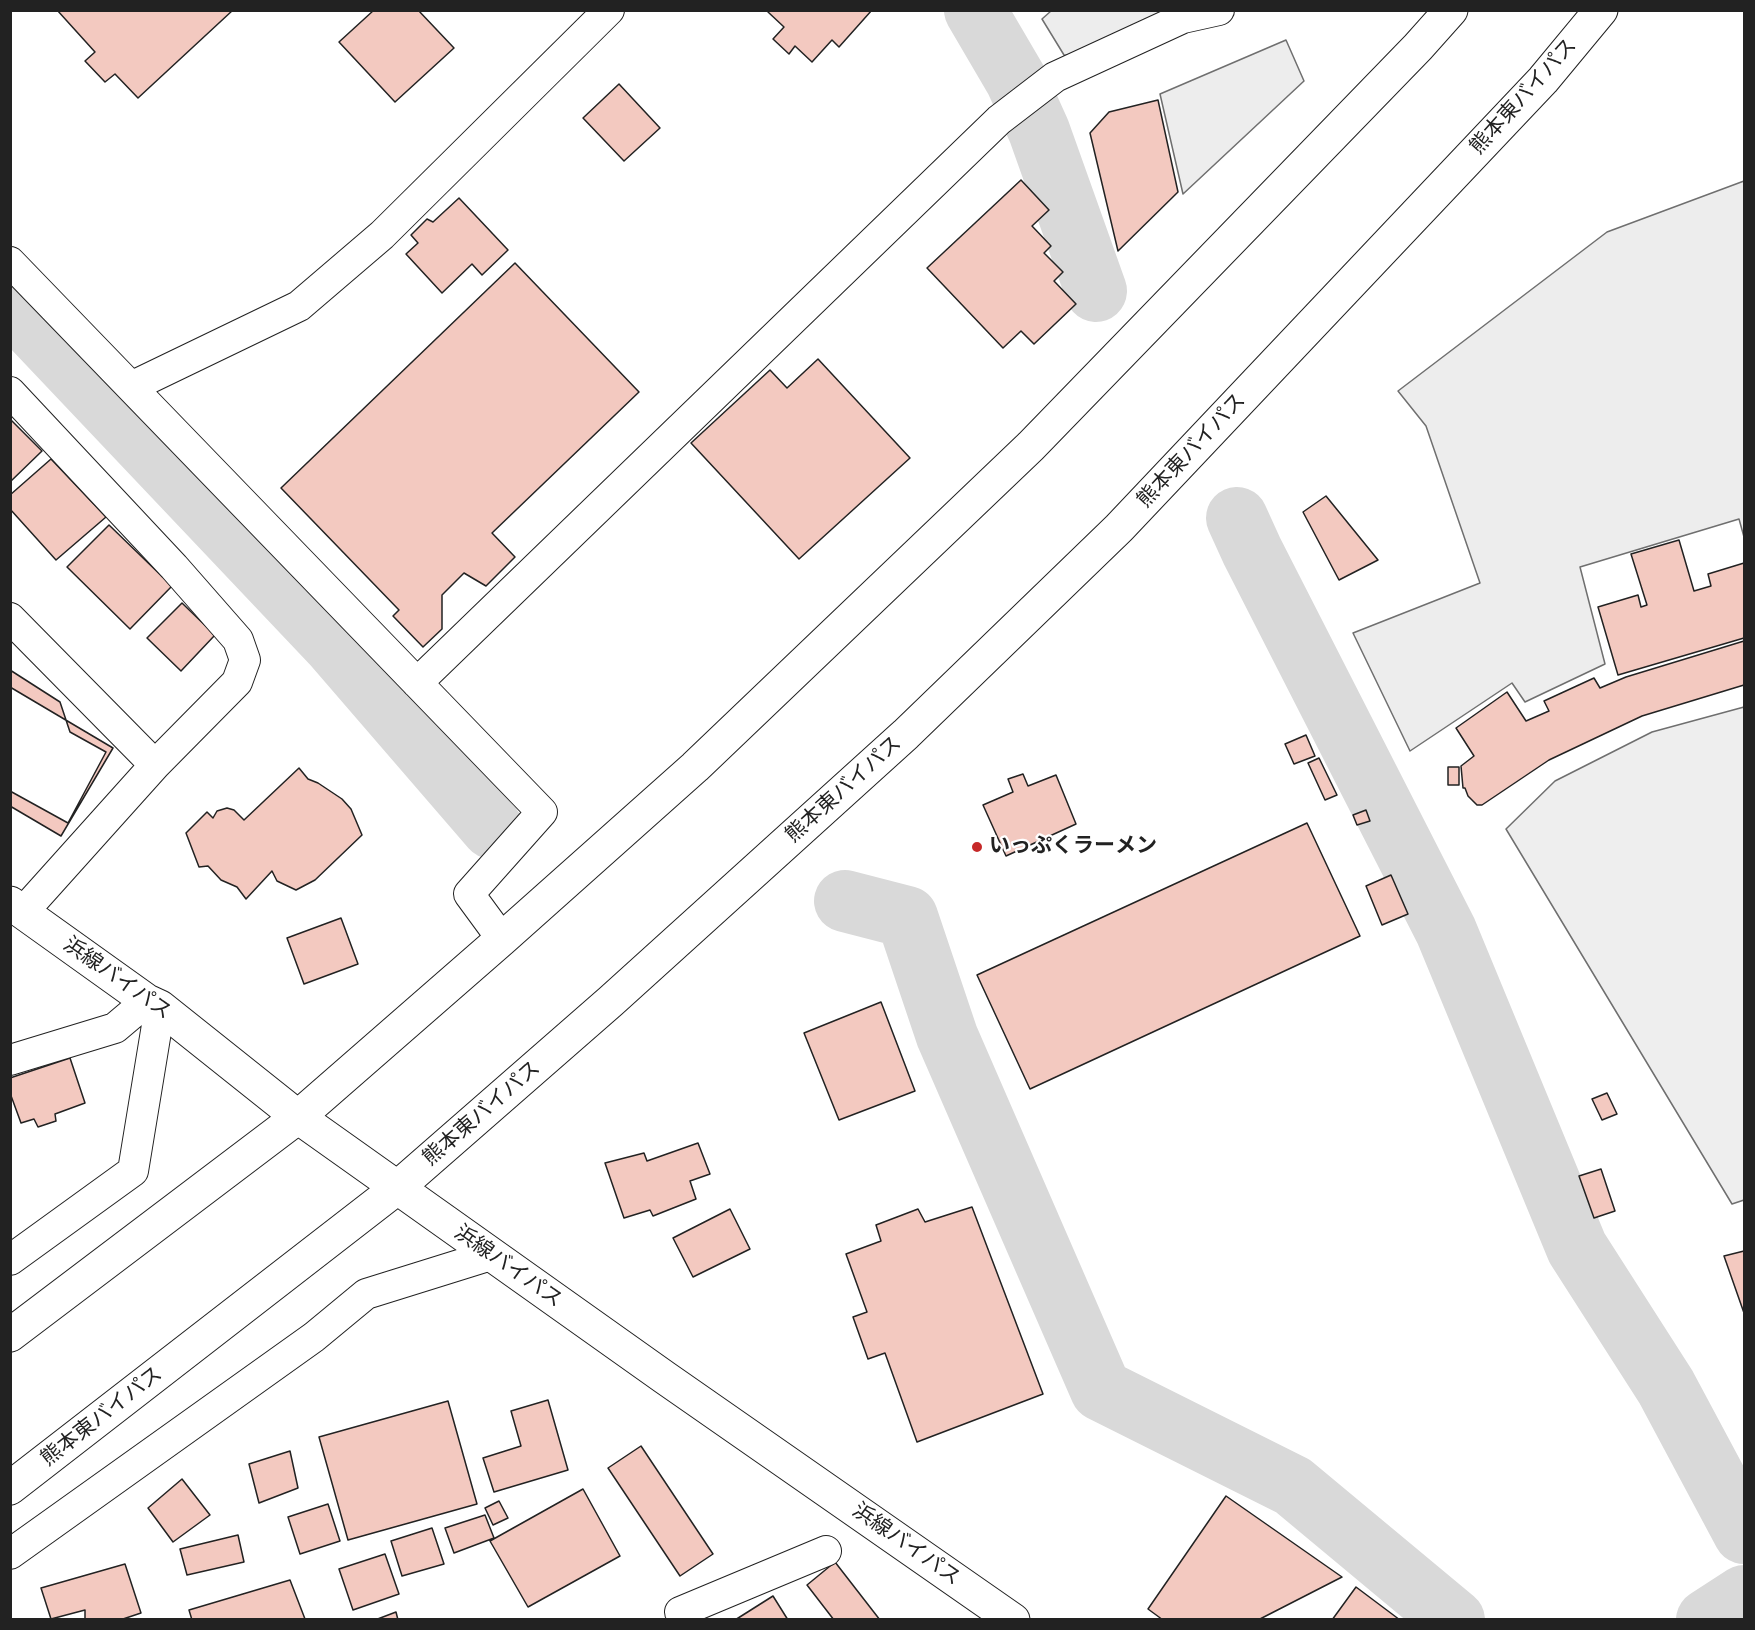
<!DOCTYPE html>
<html>
<head>
<meta charset="utf-8">
<style>
	body { margin:0 }
	#map { position:relative; width:1755px; height:1630px; overflow:hidden; background:#fff; font-family:"Source Serif 4",serif }
	canvas { display:block }
	.frame { position:absolute; inset:0; border:12px solid #222; pointer-events:none }
</style>
</head>
<body>
<div id="map">
<canvas width="1755" height="1630"></canvas>
<div class="frame"></div>
</div>
<script>
const ctx = document.querySelector('canvas').getContext('2d');
ctx.lineJoin = 'round';
function fill(path, color) {
  ctx.fillStyle = color;
  ctx.fill(path, 'evenodd');
}
function stroke(path, color, width, dash) {
  ctx.strokeStyle = color;
  ctx.lineWidth = width;
  ctx.lineCap = dash ? 'butt' : 'round';
  ctx.setLineDash(dash || []);
  ctx.stroke(path);
}
function write(font, color, halo, rows, align = 'center') {
  ctx.font = font + ' "Source Serif 4","Noto Sans JP",serif';
  ctx.lineWidth = 4.5;
  ctx.setLineDash([]);
  ctx.textBaseline = 'middle';
  ctx.strokeStyle = halo;
  ctx.fillStyle = color;
  for (const [text, x, y, turn = 0] of rows) {
    ctx.save();
    ctx.translate(x, y);
    ctx.rotate((+turn || 0) * Math.PI / 180);
    ctx.textAlign = isNaN(turn) ? turn : align;
    if (halo) ctx.strokeText(text, 0, 0);
    ctx.fillText(text, 0, 0);
    ctx.restore();
  }
}
const green = new Path2D(`
	M1744,707V1200L1732,1204L1506,829L1555,781L1652,732Z`);
fill(green, '#eee');
stroke(green, '#6f6f6f', 1.5);
const parking = new Path2D(`
	M1051,11H1173L1079,56L1064,55L1042,19Z
	M1286,40L1304,81L1183,194L1160,94Z
	M1744,181V537L1739,519L1580,567L1605,664L1525,702L1512,683L1410,751L1353,633L1480,583L1426,426L1398,391L1607,232Z`);
fill(parking, '#ededed');
stroke(parking, '#6f6f6f', 1.5);
stroke(new Path2D(`
	M975,10L1016,80L1039,131L1096,291
	M10,303L334,645L492,828
	M1237,518L1252,551L1446,931L1577,1248L1666,1387L1744,1533
	M845,901L907,917L947,1036L1101,1390L1293,1486L1454,1620
	M1707,1620L1744,1596`), '#d9d9d9', 62);
const building = new Path2D(`
	M57,10H233L138,98L115,74L105,82L85,61L95,52Z
	M374,10H418L454,48L395,102L339,42Z
	M769,10H872L839,47L832,40L812,62L795,46L789,54L773,39L784,27L768,12Z
	M619,84L660,128L624,161L583,118Z
	M1158,100L1178,192L1118,251L1090,133L1109,112Z
	M1021,180L1049,210L1032,226L1051,246L1044,253L1063,272L1054,281L1076,304L1034,344L1021,331L1003,348L927,268Z
	M459,198L508,250L482,275L472,264L442,293L406,254L418,243L411,235L427,219L433,222Z
	M515,263L639,392L492,533L515,557L486,586L464,573L442,595V629L423,647L393,616L399,610L281,488Z
	M818,359L910,458L799,559L691,443L770,370L787,388Z
	M10,419L42,451L10,482Z
	M51,459L106,517L56,560L10,509V495Z
	M1326,496L1378,560L1339,580L1303,512Z
	M109,525L172,586L130,629L67,567Z
	M1679,540L1694,591L1711,586L1708,574L1744,563V638L1618,675L1598,607L1638,595L1641,607L1647,605L1631,554Z
	M182,603L215,635L181,671L147,638Z
	M1744,641V685L1642,716L1549,760L1482,805H1477L1468,796L1465,788H1463L1461,766L1474,756L1456,728L1507,692L1526,721L1549,711L1544,701L1594,678L1600,688L1626,677Z
	M10,670L60,702L70,732L106,752L68,823L10,791Z
	M10,687L113,748L61,836L10,806Z
	M1306,735L1315,756L1294,764L1285,744Z
	M1319,758L1337,795L1325,800L1308,763Z
	M1448,767H1459V785H1448Z
	M299,768L308,779L318,783L342,799L351,809L362,835L315,880L296,890L277,881L272,871L246,899L237,887L221,880L208,866L199,867L186,833L207,812L213,818L217,811L227,808L234,810L244,820Z
	M1023,774L1028,786L1056,775L1076,824L1006,856L983,805L1013,792L1008,779Z
	M1366,810L1370,821L1357,825L1353,815Z
	M1307,823L1360,936L1030,1089L977,975Z
	M1391,875L1408,914L1382,925L1366,886Z
	M341,918L358,964L304,984L287,938Z
	M881,1002L915,1091L839,1120L804,1033Z
	M70,1058L85,1103L55,1114L56,1121L38,1127L34,1119L21,1123L10,1093V1078Z
	M1607,1093L1617,1114L1602,1120L1592,1099Z
	M698,1143L710,1174L690,1181L696,1199L653,1216L650,1210L624,1218L605,1163L644,1153L647,1161Z
	M1601,1169L1615,1211L1594,1218L1579,1176Z
	M972,1207L1043,1394L917,1442L885,1353L868,1359L853,1317L867,1312L846,1254L881,1241L876,1225L918,1209L925,1222Z
	M730,1209L750,1249L693,1277L673,1238Z
	M1744,1251V1313L1724,1256Z
	M548,1400L568,1470L494,1492L483,1458L521,1446L511,1411Z
	M448,1401L477,1504L348,1540L319,1437Z
	M641,1446L713,1554L680,1576L608,1468Z
	M290,1451L298,1488L259,1503L249,1464Z
	M182,1479L210,1515L173,1542L148,1508Z
	M583,1489L620,1556L528,1607L490,1541Z
	M1226,1496L1342,1577L1258,1620H1163L1148,1609Z
	M499,1501L508,1518L493,1525L485,1508Z
	M328,1504L340,1541L300,1554L288,1517Z
	M485,1515L494,1538L454,1553L445,1528Z
	M432,1528L444,1564L402,1576L391,1541Z
	M238,1535L244,1562L187,1575L180,1549Z
	M385,1554L399,1594L353,1610L339,1569Z
	M835,1562L880,1620H834L807,1585Z
	M125,1564L141,1613L120,1620H85V1610L51,1619L41,1588Z
	M290,1580L305,1619L192,1620L189,1610Z
	M1356,1587L1400,1620H1332Z
	M773,1596L788,1620H735Z
	M396,1612L398,1620H375Z`);
fill(building, '#f3c9c0');
stroke(building, '#222', 1.5);
const minor = new Path2D(`
	M10,262L542,812L469,894L502,939
	M131,387L299,306L382,235L609,10
	M10,392L174,567L238,640L245,660L237,682L155,765L23,912
	M10,618L155,765
	M417,683L999,120L1055,77L1183,18L1219,10
	M10,1060L115,1028L147,1001
	M10,1260L133,1171L160,1007
	M10,1554L314,1337L366,1294L491,1255
	M686,1620L680,1612L826,1551`);
const trunk = new Path2D(`
	M10,903L147,1001L160,1007L298,1117L664,1377L1013,1620
	M10,1335L298,1117L502,939L695,767L1031,446L1418,47L1451,10
	M10,1488L397,1188L611,1001L906,734L1119,528L1543,80L1601,10`);
stroke(minor, '#222', 32);
stroke(trunk, '#222', 35);
stroke(minor, '#fff', 30);
stroke(trunk, '#fff', 33);
for (const [x, y, r, color] of [
	[977,847,6,"#c62828"]
]) {
  const dot = new Path2D();
  dot.arc(x, y, r, 0, 2 * Math.PI);
  ctx.fillStyle = color;
  ctx.fill(dot);
  stroke(dot, '#fff', 2);
}
write('21px', '#222', '#fff', [
	["熊本東バイパス",1524,97,-48],
	["熊本東バイパス",1192,451,-47],
	["熊本東バイパス",844,790,-42],
	["浜線バイパス",117,979,35],
	["熊本東バイパス",482,1114,-41],
	["浜線バイパス",508,1267,35],
	["熊本東バイパス",102,1417,-38],
	["浜線バイパス",906,1545,35]
]);
write('bold 21px', '#222', '#fff', [
	["いっぷくラーメン",989,847]
], 'left');
</script>
</body>
</html>
